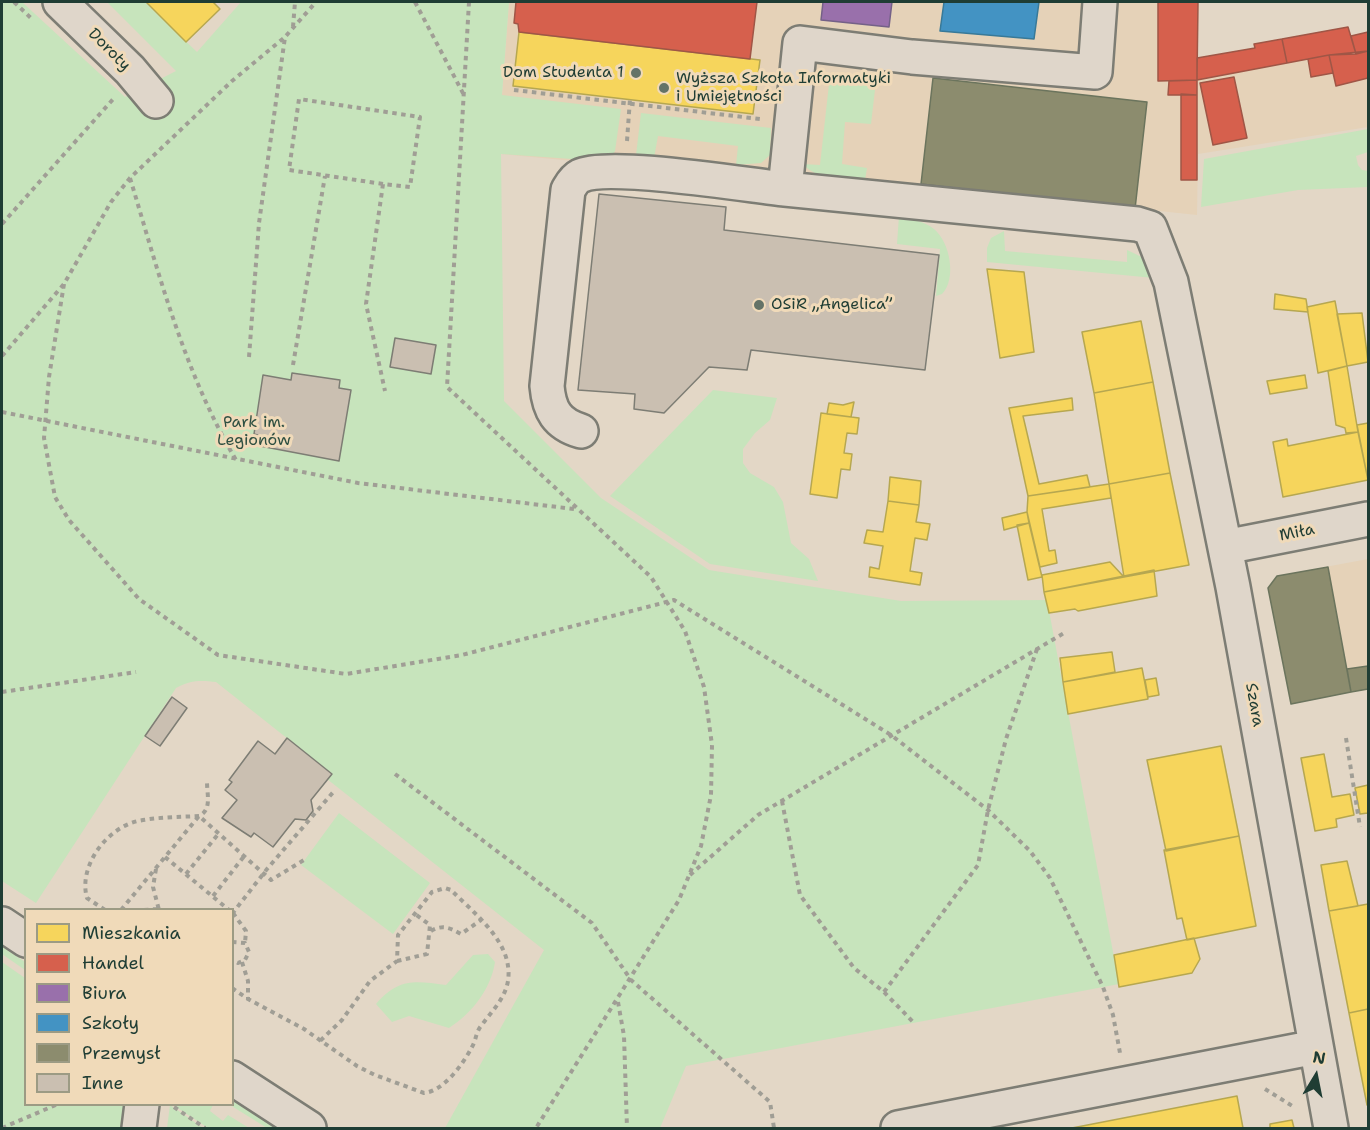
<!DOCTYPE html>
<html>
<head>
<meta charset="utf-8">
<style>
	body { margin:0 }
	#map { position:relative; width:1370px; height:1130px; overflow:hidden; background:#e3d7c6; font-family:"Shantell Sans",sans-serif }
	canvas { display:block }
	.frame { position:absolute; inset:0; border:3px solid #1f3d34; pointer-events:none }
	.legend { position:absolute; left:24px; top:908px; width:210px; height:198px; box-sizing:border-box; background:#f0dab9; border:2px solid #9c9b84; margin:0; padding:8px 10px; list-style:none; font-size:18px; color:#1f3d34 }
	.legend li { display:flex; align-items:center; gap:12px; height:30px }
	.legend b { width:30px; border:2px solid #9c9b84 }
	.north { position:absolute; left:1286px; top:1046px; width:60px; height:60px; -webkit-text-stroke:4px #f0dab9; paint-order:stroke; rotate:10deg; font-size:16px; font-weight:700; line-height:24px; text-align:center; color:#1f3d34 }
	.north::after { content:''; display:block; margin:auto; width:21px; height:27px; background:#1f3d34; clip-path:polygon(50% 0,100% 100%,50% 72%,0 100%) }
</style>
</head>
<body>
<div id="map">
<canvas width="1370" height="1130"></canvas>
<div class="frame"></div>
<ul class="legend">
<li><b style="height:16px;background:#f6d55c"></b>Mieszkania</li>
<li><b style="height:16px;background:#d6604d"></b>Handel</li>
<li><b style="height:16px;background:#9970ab"></b>Biura</li>
<li><b style="height:16px;background:#4393c3"></b>Szkoły</li>
<li><b style="height:16px;background:#8c8c6e"></b>Przemysł</li>
<li><b style="height:16px;background:#cabfb1"></b>Inne</li>
</ul>
<div class="north">N</div>
</div>
<script>
const ctx = document.querySelector('canvas').getContext('2d');
ctx.lineJoin = 'round';
function fill(path, color) {
  ctx.fillStyle = color;
  ctx.fill(path, 'evenodd');
}
function stroke(path, color, width, dash) {
  ctx.strokeStyle = color;
  ctx.lineWidth = width;
  ctx.lineCap = dash ? 'butt' : 'round';
  ctx.setLineDash(dash || []);
  ctx.stroke(path);
}
function write(font, color, halo, rows, align = 'center') {
  ctx.font = font + ' "Shantell Sans",sans-serif';
  ctx.lineWidth = 6;
  ctx.setLineDash([]);
  ctx.textBaseline = 'middle';
  ctx.strokeStyle = halo;
  ctx.fillStyle = color;
  for (const [text, x, y, turn = 0] of rows) {
    ctx.save();
    ctx.translate(x, y);
    ctx.rotate((+turn || 0) * Math.PI / 180);
    ctx.textAlign = isNaN(turn) ? turn : align;
    if (halo) ctx.strokeText(text, 0, 0);
    ctx.fillText(text, 0, 0);
    ctx.restore();
  }
}
fill(new Path2D(`
	M509,2H1198V80L1329,55L1368,51V127L1198,154L1197,215L820,175L636,167L501,154L502,95Z
	M1368,559V689L1291,704L1268,588L1277,576Z`), '#e5d2b8');
fill(new Path2D(`
	M2,2H22L125,97L176,71L107,2H145L197,52L241,2H509L502,95L621,109L615,151L611,158L600,161L501,154L504,401L601,498L709,570L901,601L1047,600L1119,984L686,1066L660,1128H445L544,950L327,779L331,773L216,682C201,680 190,680 176,688L36,903L2,881Z
	M830,75L876,81L871,124L845,122L842,164L867,168L865,180C845,178 817,181 803,164L820,165Z
	M641,113L771,128L770,155L761,163L736,165L738,146L658,136L654,158L636,155Z
	M1368,129V152L1356,156L1358,165L1362,170L1368,171V187L1298,190L1201,207L1204,159Z
	M899,216C911,219 924,221 934,229C950,242 957,279 942,294L936,296L940,249L897,244Z
	M1004,231L1005,251L1127,262V250L1148,260L1154,278L987,262V248L991,238Z
	M713,390L777,398L770,420L755,433L743,449V463L750,473L774,487L783,502L791,543L809,559L818,581L710,564L610,496Z
	M339,813L430,883L393,934L301,865Z
	M2,946L25,962V970L2,954Z
	M488,954L495,962C491,989 472,1013 449,1028L409,1016L392,1022L376,1004C399,978 414,981 446,985L473,955Z
	M2,962L25,978L26,1104L129,1105L126,1128H2Z
	M233,1097L280,1128H267L230,1105Z
	M170,1105L203,1128H167Z
	M173,1105H213L210,1111L223,1121L228,1115L249,1128H208Z`), '#c7e4bc');
const homes = new Path2D(`
	M146,2H213L220,9L186,42Z
	M519,32L760,60L753,114L513,86Z
	M987,269L1024,272L1034,352L1000,358Z
	M1275,294L1306,299L1308,312L1274,309Z
	M1335,301L1347,366L1318,373L1307,307Z
	M1362,313L1368,362L1347,366L1337,314Z
	M1141,321L1153,382L1094,393L1082,332Z
	M1347,366L1358,432L1346,433L1345,428L1336,425L1328,371Z
	M1305,375L1307,388L1270,394L1267,381Z
	M1153,382L1170,473L1109,484L1094,393Z
	M1072,398L1073,410L1023,416L1039,484L1087,475L1090,487L1028,496L1009,408Z
	M854,402L851,417L827,414L829,403L843,405Z
	M821,413L859,418L857,434L847,433L844,453L852,454L850,470L841,469L837,498L810,494Z
	M1368,423V480L1357,425Z
	M1358,432L1368,480L1283,497L1273,442L1287,439L1288,446Z
	M1170,473L1189,565L1124,577L1109,484Z
	M890,477L921,481L919,505L888,501Z
	M1109,484L1111,498L1042,509L1049,551L1055,550L1057,563L1040,567L1027,512L1028,496Z
	M888,501L919,505L916,522L930,524L927,540L915,538L910,571L922,573L920,585L869,577L870,567L879,569L883,546L864,543L867,530L883,532Z
	M1027,512L1029,523L1004,530L1002,518Z
	M1029,523L1042,577L1028,580L1017,525Z
	M1110,562L1124,577L1044,592L1042,575Z
	M1154,570L1157,596L1078,611L1075,609L1049,613L1044,592Z
	M1112,652L1115,672L1063,682L1060,658Z
	M1142,668L1148,699L1068,714L1063,682Z
	M1156,678L1159,695L1148,697L1145,680Z
	M1221,746L1239,836L1166,851L1147,760Z
	M1324,754L1332,797L1350,794L1354,815L1336,819L1337,827L1315,831L1301,758Z
	M1368,785V813L1360,814L1355,788Z
	M1239,836L1256,926L1187,940L1182,918L1177,919L1164,850Z
	M1347,861L1358,906L1329,911L1321,865Z
	M1368,904V1009L1349,1013L1329,911Z
	M1194,938L1200,959L1192,973L1119,987L1114,955Z
	M1368,1009V1105H1367L1349,1013Z
	M1237,1096L1243,1128H1072Z
	M1292,1120L1294,1128H1270V1124Z`);
fill(homes, '#f6d55c');
stroke(homes, '#b6a750', 1.5);
const shops = new Path2D(`
	M516,2H757L750,59L519,32L518,24L514,23Z
	M1158,2H1198L1197,80L1158,81Z
	M1348,27L1356,54L1329,55L1287,63L1282,39Z
	M1368,32V51L1356,54L1351,36Z
	M1282,39L1287,63L1197,80V58L1255,48L1254,44Z
	M1368,51V78L1336,86L1329,55Z
	M1329,55L1333,73L1311,77L1308,59Z
	M1234,77L1247,138L1213,145L1200,83Z
	M1197,80V95H1168L1169,81Z
	M1181,94L1197,95V180H1181Z`);
fill(shops, '#d6604d');
stroke(shops, '#9f5646', 1.5);
const offices = new Path2D(`
	M823,2H892L889,27L821,20Z`);
fill(offices, '#9970ab');
stroke(offices, '#746187', 1.5);
const schools = new Path2D(`
	M944,2H1039L1034,39L940,31Z`);
fill(schools, '#4393c3');
stroke(schools, '#387998', 1.5);
const industry = new Path2D(`
	M933,78L1147,102L1135,209L921,184Z
	M1328,567L1351,692L1291,704L1268,588L1277,576Z
	M1368,666V689L1351,692L1347,669Z`);
fill(industry, '#8c8c6e');
stroke(industry, '#6b745d', 1.5);
const building = new Path2D(`
	M599,194L726,207L724,230L939,255L925,370L751,350L747,370L709,367L664,413L634,409L635,394L578,390Z
	M395,338L436,345L431,374L390,367Z
	M292,373L340,380L339,388L351,390L339,461L260,446L261,436L254,434L263,375L291,380Z
	M172,697L187,708L160,746L145,736Z
	M287,738L332,774L311,800L313,811L306,820L295,819L273,847L254,833L251,837L222,818L237,800L225,790L232,782L229,780L258,741L275,754Z`);
fill(building, '#cabfb1');
stroke(building, '#7d7d74', 1.5);
const minor = new Path2D(`
	M60,2L130,70L156,101
	M1100,2L1095,72L912,57L800,43L785,189L1137,224L1150,228L1171,282L1233,587L1331,1128
	M581,431C557,424 549,410 547,386L568,190C571,185 574,179 580,176C607,162 747,185 785,189
	M1225,547L1368,519
	M2,924L26,940
	M232,1078L309,1128
	M139,1128L142,1104
	M898,1128L1316,1047`);
stroke(minor, '#7d7d74', 38);
stroke(new Path2D(`
	M14,2L31,18
	M415,2L465,97
	M469,2L447,387L651,577L685,631L704,687L712,745L711,795L701,846L679,900L536,1128
	M293,27L295,2
	M514,90L760,119
	M627,141L630,99
	M130,178C159,274 184,372 236,460
	M383,184L289,170L299,99L420,117L410,187L383,184L366,304L385,391
	M2,224L115,97
	M64,284L49,377L44,438L55,497L69,520L139,599L218,655L346,674L462,655L674,600L891,735L988,810L1030,851L1050,878L1103,987L1113,1015L1120,1053
	M2,356L64,284L111,202L130,178L232,81L285,37
	M249,357L259,223L285,37L316,2
	M293,365L325,176
	M2,412L358,483L574,509
	M2,692L136,672
	M1346,738L1360,827
	M395,774L592,923L631,980L770,1102L774,1128
	M782,801L800,895L854,968L884,992L913,1022
	M165,857L229,910
	M156,869L153,887L159,910
	M186,874L219,833
	M690,875L758,815L1064,633
	M213,896L245,855
	M105,910L87,898C78,867 106,828 138,821C158,817 179,817 199,816C212,810 207,795 207,782
	M121,910L199,816L271,880L304,860
	M144,910L158,909
	M233,913L246,931L245,943
	M232,914L267,869L335,790
	M431,931C443,924 450,928 461,934L481,920
	M232,942L245,943L249,952L245,960L238,963L232,960
	M397,961L427,954L430,925L415,914
	M242,962L248,981V999
	M232,988L248,999L304,1029L357,1066L375,1075L424,1093C444,1091 463,1064 472,1047C476,1040 476,1032 481,1026C495,1007 512,992 508,966C504,936 472,911 451,890L445,888L432,892L398,935L397,961L370,981L342,1020L320,1041
	M884,992L978,865L988,810L1006,739L1037,649
	M618,1002L624,1036L627,1128
	M1265,1089L1294,1107
	M174,1107L205,1128
	M2,1128L58,1104`), '#a09e95', 4, [4.5, 4.5]);
stroke(minor, '#dfd6ca', 33);
for (const [x, y, r, color] of [
	[636,73,6,"#647367"],
	[664,88,6,"#647367"],
	[759,305,6,"#647367"]
]) {
  const dot = new Path2D();
  dot.arc(x, y, r, 0, 2 * Math.PI);
  ctx.fillStyle = color;
  ctx.fill(dot);
  stroke(dot, '#f0dab9', 2);
}
write('16px', '#1f3d34', '#f0dab9', [
	["Doroty",109,50,45],
	["Miła",1297,533,-11],
	["Szara",1254,705,80]
]);
write('16px', '#1f3d34', '#f0dab9', [
	["Dom Studenta 1",624,73,"right"],
	["Wyższa Szkoła Informatyki",676,79],
	["i Umiejętności",676,97],
	["OSiR „Angelica”",771,305]
], 'left');
write('16px', '#2e4f41', '#f0dab9', [
	["Park im.",254,423],
	["Legionów",254,441]
]);
</script>
</body>
</html>
